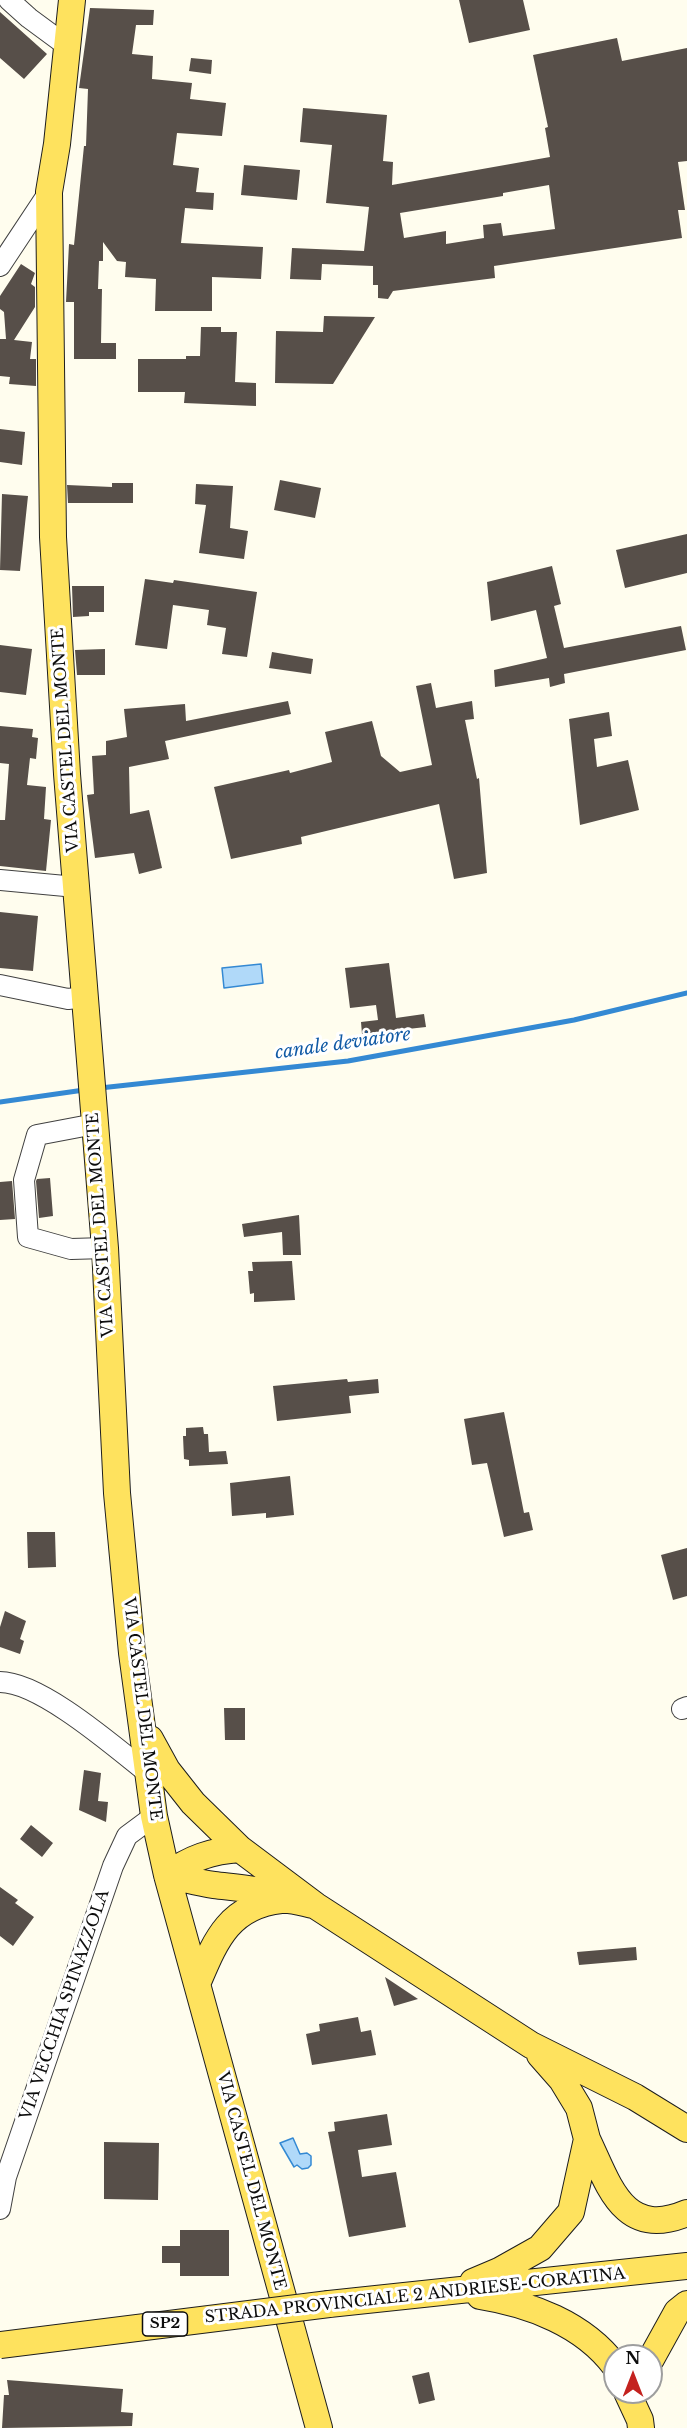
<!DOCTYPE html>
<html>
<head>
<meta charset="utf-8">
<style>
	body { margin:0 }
	#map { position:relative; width:687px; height:2428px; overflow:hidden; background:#fffdee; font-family:"Libre Baskerville",serif }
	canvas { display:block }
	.north { position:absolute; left:603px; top:2344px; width:60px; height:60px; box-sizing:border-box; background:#fff; border:2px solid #9e9e9e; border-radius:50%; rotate:0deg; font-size:16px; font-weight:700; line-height:24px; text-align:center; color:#0d0d0d }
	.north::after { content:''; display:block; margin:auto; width:21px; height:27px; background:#c4221f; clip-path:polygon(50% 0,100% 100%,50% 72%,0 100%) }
</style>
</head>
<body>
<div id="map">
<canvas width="687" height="2428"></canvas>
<div class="north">N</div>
</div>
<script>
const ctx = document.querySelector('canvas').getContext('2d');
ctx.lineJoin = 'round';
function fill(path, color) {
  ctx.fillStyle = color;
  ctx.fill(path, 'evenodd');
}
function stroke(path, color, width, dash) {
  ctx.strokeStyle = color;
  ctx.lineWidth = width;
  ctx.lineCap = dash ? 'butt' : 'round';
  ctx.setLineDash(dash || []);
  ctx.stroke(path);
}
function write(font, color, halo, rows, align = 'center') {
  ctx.font = font + ' "Libre Baskerville",serif';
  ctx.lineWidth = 6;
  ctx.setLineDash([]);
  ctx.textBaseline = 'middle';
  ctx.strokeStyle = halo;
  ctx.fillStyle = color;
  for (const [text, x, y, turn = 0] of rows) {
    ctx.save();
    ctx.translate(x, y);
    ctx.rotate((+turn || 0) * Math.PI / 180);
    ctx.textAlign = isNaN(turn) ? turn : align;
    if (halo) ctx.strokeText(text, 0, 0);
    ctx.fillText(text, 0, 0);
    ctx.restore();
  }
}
const water = new Path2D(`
	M261,964L263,983L224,988L222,968Z
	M293,2138L300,2154L307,2153L311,2156V2165L308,2168L302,2169L297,2165L294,2167L280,2143Z`);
fill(water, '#b0d9f9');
stroke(water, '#3489d3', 1.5);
stroke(new Path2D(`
	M100,1088L348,1061L574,1020L687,993
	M0,1102L84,1090`), '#3489d3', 5);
fill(new Path2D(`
	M459,0H523L530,30L469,43Z
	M90,8L154,10L153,25H136L132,54L153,56L152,79L192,83L190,99L226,103L222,136L177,133L173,165L199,168L196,192L214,193L213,210L185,208L181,243L263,247L261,279L212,277V311H155L156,279L125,277L126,262L117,261L103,242V261H99L98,289H102L101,343H116V359H74V302H66L69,244L74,245L84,146H86L88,89L79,88Z
	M0,12L47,54L24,79L0,58Z
	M617,38L622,61L687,48V161L678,162L685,210H678L682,238L494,266L495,278L393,291L388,299L378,298V285H373V266L322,264L321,280L290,279L292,248L364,251L369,207L326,203L332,145L300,142L303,108L387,115L383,161L393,162L392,185L550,157L545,128L548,127L533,55ZM549,185L555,229L503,236L501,223L483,225L484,238L446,244V231L404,238L400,213L503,196V193Z
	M191,58L212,60L211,74L189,71Z
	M244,165L300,170L297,200L241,195Z
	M21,264L35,273L31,284L35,287V307L14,340L32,342L30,359H36V386L9,384L10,377L0,376V339H6L4,312L0,309V296Z
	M324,316L375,317L333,384L275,383L276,331L323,332Z
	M201,327H221V332H237L235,382L256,383V406L184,403L185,392H138V359H186V356H200Z
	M0,429L25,432L22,465L0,462Z
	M280,480L321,488L315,518L274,510Z
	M112,483H133V503H68L67,485L112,487Z
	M196,484L233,486L230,528L248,531L244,559L199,553L206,505L195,504Z
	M2,494L28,496L20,571L0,570Z
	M687,534V573L625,588L616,550Z
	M552,566L561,604L554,606L564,648L681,626L686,650L564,674L565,683L550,687L549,678L495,687L494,670L547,658L536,610L491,621L487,582Z
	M145,579L173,583L174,580L257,592L247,657L222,654L226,628L207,625L209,610L173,605L167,649L135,645Z
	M72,586H104V612H89V616L73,617Z
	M0,645L32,649L26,695L0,692Z
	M105,649V675H77L75,650Z
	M272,652L313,659L311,674L269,668Z
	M431,683L436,708L472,701L474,719L465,720L477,779L479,778L487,873L454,879L439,804L301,837L302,844L231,859L214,787L289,770L290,773L332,762L325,732L372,721L381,756L400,772L432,765L416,686Z
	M288,701L291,714L165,741L169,759L129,767L130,814L149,810L162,868L139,874L134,853L95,858L87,795L94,794L92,756L106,755V741L127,737L124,709L185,704L186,721Z
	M609,712L612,736L594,739L597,767L628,760L639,810L580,825L569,719Z
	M0,726L33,729L32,737L38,738L36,759L30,758L27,785L46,787L44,819L51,820L46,871L0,866V820H5L9,764L0,763Z
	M0,912L38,916L33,971L0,968Z
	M389,963L396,1018L424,1014L426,1027L362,1034L361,1022L378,1020L376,1005L350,1008L345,968Z
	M50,1178L53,1216L39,1218L36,1181L37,1179Z
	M12,1181L15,1219L0,1220V1182Z
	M299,1215L301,1255H283L282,1232L244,1237L242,1224Z
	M292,1261L295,1300L254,1302V1293L250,1294L248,1271H253L252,1262Z
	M347,1379L348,1382L378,1379L379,1393L349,1396L351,1413L277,1421L273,1386Z
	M504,1412L524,1513L529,1512L533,1530L504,1537L487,1463L472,1465L464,1419Z
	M203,1427L204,1434H208L209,1452L226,1451L228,1464L189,1466V1460L184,1459L183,1436H186V1428Z
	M290,1476L294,1515L266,1518V1513L232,1516L230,1483Z
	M27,1532H55L56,1567L28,1568Z
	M687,1548V1596L673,1600L661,1555Z
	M5,1611L26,1621L20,1639L24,1641L20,1654L0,1647V1627Z
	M224,1708H245V1740H225Z
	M84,1770L101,1773L98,1801L108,1802L106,1822L79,1810Z
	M31,1825L53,1843L42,1857L20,1839Z
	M0,1887L18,1900L15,1903L34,1917L13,1946L0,1936Z
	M636,1947L637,1960L579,1965L577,1952Z
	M385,1977L418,1999L394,2006Z
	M358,2017L361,2032L371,2030L376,2055L312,2065L306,2034L320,2031L319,2024Z
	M387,2114L392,2145L358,2150L362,2177L396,2172L406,2227L349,2237L328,2132L335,2131L334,2122Z
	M104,2142L159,2143L158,2200L104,2199Z
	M180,2230H229V2276H180V2263H162V2246H180Z
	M429,2372L435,2400L419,2404L412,2376Z
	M7,2380L123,2389L121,2412L133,2413L132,2426L2,2428L4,2395H9Z`), '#574f49');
const minor = new Path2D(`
	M9,0L29,18L67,46
	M0,266L49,192
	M0,880L76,887
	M0,985L68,999L85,997
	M95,1124L37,1135L24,1180L28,1237L71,1249L105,1248
	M0,1682C41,1682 116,1748 149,1774
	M682,1709L687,1707
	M0,2209L6,2177L113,1866L127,1836L154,1816`);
const major = new Path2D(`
	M72,0L57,144L49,192L53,537L67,774L105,1248L117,1493L132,1653L154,1816L167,1875L319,2428
	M150,1739L167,1770L193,1803L240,1849L316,1906L531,2045L635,2097L687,2129
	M167,1875C182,1878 198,1883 214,1885C238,1888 260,1888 282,1900
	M167,1875C191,1858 211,1851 240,1849
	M197,1984C215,1942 228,1906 281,1900C291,1899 303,1903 313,1905
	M587,2139C609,2185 623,2240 687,2213
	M473,2282L499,2271L540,2248L571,2212L587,2139L579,2108L562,2080L540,2055
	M480,2296C530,2304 584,2324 615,2366
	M329,2304L687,2266
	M651,2359L677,2312L687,2304
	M627,2392L640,2420L641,2428`);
stroke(minor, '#404040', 22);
stroke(major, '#1e1e1e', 28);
stroke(minor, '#fff', 20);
stroke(major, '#fee25e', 26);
const majorBridge = new Path2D(`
	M0,2345L329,2304`);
stroke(majorBridge, '#1e1e1e', 28, []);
stroke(majorBridge, '#fee25e', 26);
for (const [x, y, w] of [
	[165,2324,45]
]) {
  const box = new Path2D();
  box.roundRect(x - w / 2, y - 12, w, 24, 4.5);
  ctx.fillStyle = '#fff';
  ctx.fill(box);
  stroke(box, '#0d0d0d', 1.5);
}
write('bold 15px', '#0d0d0d', null, [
	["SP2",165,2324]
]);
write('16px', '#0d0d0d', '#fff', [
	["VIA CASTEL DEL MONTE",66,740,-94],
	["VIA CASTEL DEL MONTE",101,1225,-94],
	["VIA CASTEL DEL MONTE",142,1709,83],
	["VIA VECCHIA SPINAZZOLA",65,2005,-71],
	["VIA CASTEL DEL MONTE",251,2181,75],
	["STRADA PROVINCIALE 2 ANDRIESE-CORATINA",415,2296,-6]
]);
write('italic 18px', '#115aa5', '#fff', [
	["canale deviatore",343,1044,-8]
]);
</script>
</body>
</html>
